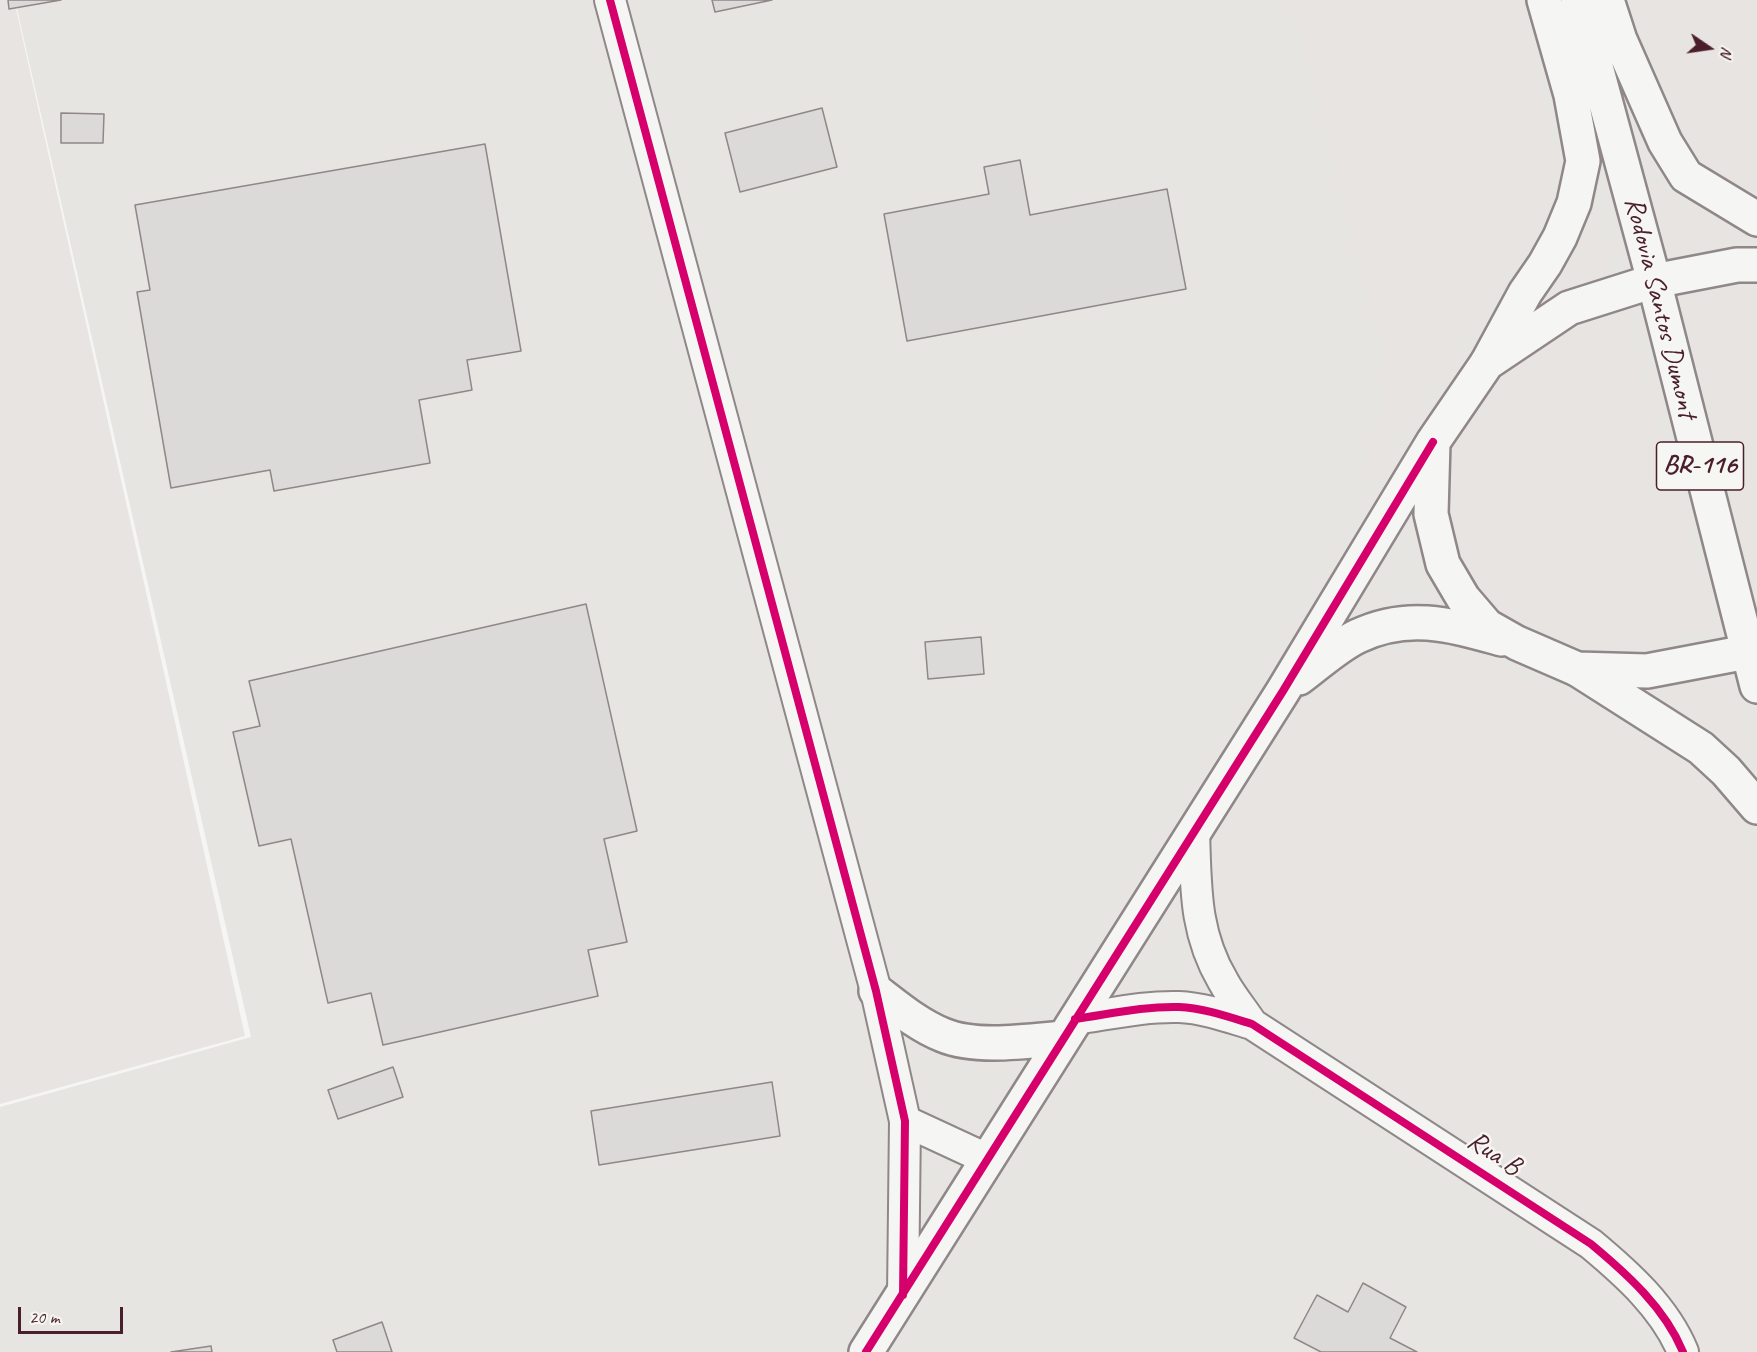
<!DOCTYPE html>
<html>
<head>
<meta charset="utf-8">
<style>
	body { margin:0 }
	#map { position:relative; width:1757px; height:1352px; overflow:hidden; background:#f5f5f3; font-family:Caveat,sans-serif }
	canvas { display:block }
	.north { position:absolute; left:1679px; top:18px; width:60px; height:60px; -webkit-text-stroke:4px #f6f6f2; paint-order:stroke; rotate:103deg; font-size:16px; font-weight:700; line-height:24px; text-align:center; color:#4a1f2b }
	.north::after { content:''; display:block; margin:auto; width:21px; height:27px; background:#4a1f2b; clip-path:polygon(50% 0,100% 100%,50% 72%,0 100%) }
	.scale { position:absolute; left:18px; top:1307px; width:105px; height:27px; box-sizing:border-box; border:3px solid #4a1f2b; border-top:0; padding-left:8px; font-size:18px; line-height:21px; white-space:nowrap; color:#4a1f2b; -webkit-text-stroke:4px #f6f6f2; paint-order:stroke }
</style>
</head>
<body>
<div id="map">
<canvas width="1757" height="1352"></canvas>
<div class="north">N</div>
<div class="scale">20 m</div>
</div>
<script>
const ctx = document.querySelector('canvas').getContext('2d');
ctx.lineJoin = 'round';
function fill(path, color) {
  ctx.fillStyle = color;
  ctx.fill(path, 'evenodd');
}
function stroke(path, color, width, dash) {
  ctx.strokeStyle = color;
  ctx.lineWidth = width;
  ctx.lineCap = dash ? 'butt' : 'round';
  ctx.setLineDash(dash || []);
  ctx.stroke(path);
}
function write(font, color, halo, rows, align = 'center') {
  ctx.font = font + ' Caveat,sans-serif';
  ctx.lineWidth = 5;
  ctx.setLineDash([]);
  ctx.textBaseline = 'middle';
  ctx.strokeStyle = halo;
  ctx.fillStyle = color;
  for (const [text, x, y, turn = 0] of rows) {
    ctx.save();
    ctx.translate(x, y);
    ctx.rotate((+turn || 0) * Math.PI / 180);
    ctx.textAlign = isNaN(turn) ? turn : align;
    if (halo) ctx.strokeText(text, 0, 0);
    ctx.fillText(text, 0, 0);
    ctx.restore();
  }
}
fill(new Path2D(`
	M15,0H1757V1352H0V1107L251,1037Z`), '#e7e5e2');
fill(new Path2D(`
	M0,0H14L245,1036L0,1104Z
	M1292,0H1521L1557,164L1545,210L1358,487L1391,379Z
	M1621,0H1757V196L1697,162L1633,49Z
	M1646,186L1659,188L1693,216L1741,239L1749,249L1668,261Z
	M1593,198L1610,279L1534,305L1584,211Z
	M1750,285H1757V594L1673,301Z
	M1624,318L1715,629L1611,647L1545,639L1486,605L1453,554L1443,478L1451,442L1499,367L1554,342Z
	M1439,646L1574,695L1732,799L1757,887V1352H1692L1672,1290L1248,981L1219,925L1213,845L1304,706L1366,654Z
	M1729,667L1757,765L1719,731L1639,678Z`), '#e8e4e2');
const building = new Path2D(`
	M8,0H61L9,9Z
	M712,0H772L715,12Z
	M822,108L837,167L740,192L725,133Z
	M61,113L104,114L103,143H61Z
	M485,144L521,351L467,360L472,390L419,400L430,463L274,491L270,470L171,488L137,292L150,290L135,205Z
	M1020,160L1030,215L1167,189L1186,289L907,341L884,214L989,194L984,167Z
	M586,604L637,831L604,839L627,942L588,950L598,996L383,1045L371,993L328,1003L291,839L259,846L233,732L260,726L249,681Z
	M981,637L984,674L928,679L925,642Z
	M393,1067L403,1097L338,1119L328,1090Z
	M772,1082L780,1136L599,1165L591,1111Z
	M1363,1283L1406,1307L1390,1338L1417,1352H1321L1294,1338L1317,1295L1348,1312Z
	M382,1322L392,1352H337L333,1340Z
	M211,1346L212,1352H171Z`);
fill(building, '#dcdad9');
stroke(building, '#8f8788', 1.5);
const street = new Path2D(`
	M610,0L876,991L905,1121L903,1295
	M1194,831C1196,886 1194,932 1223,981C1231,996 1243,1010 1252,1024
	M1075,1019C1110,1014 1144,1006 1179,1007C1204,1008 1229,1017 1252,1024L1591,1244C1627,1274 1665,1308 1683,1352
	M905,1121L987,1159`);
const secondary = new Path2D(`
	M1757,265H1737L1654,281L1569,308L1487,363L1433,442L1431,514L1443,564L1463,598L1487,626L1517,643L1577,669L1647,671L1747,652L1757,648
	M1299,678C1318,664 1337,646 1358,636C1409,612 1451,625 1502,639
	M876,991C897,1007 918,1025 943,1035C976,1049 1029,1041 1064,1038
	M866,1352L1283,691L1433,442`);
const highway = new Path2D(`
	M1578,0L1654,281L1757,686
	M1607,0L1620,40L1665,142L1686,176L1757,219
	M1487,363L1525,293L1545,264L1560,237L1574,203L1583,161L1571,95L1544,0
	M1577,669L1701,748L1726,771L1757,807`);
stroke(street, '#8f8788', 34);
stroke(secondary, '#8f8788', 38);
stroke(highway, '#8f8788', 38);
stroke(street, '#f5f5f3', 30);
stroke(secondary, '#f5f5f3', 33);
stroke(highway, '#f5f5f3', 33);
stroke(new Path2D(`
	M610,0L876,991L905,1121L903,1295
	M1075,1019C1110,1014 1144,1006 1179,1007C1204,1008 1229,1017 1252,1024L1591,1244C1627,1274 1665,1308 1683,1352
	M866,1352L1283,691L1433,442`), '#d6006c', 8);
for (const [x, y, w] of [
	[1700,466,87]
]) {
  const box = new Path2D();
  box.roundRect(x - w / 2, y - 24, w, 48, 4.5);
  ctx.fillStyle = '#f6f6f2';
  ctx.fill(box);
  stroke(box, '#4a1f2b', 1.5);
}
write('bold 27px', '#4a1f2b', null, [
	["BR-116",1700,466]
]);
write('28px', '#4a1f2b', '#f6f6f2', [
	["Rodovia Santos Dumont",1660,308,76],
	["Rua B",1494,1154,33]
]);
</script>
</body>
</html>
